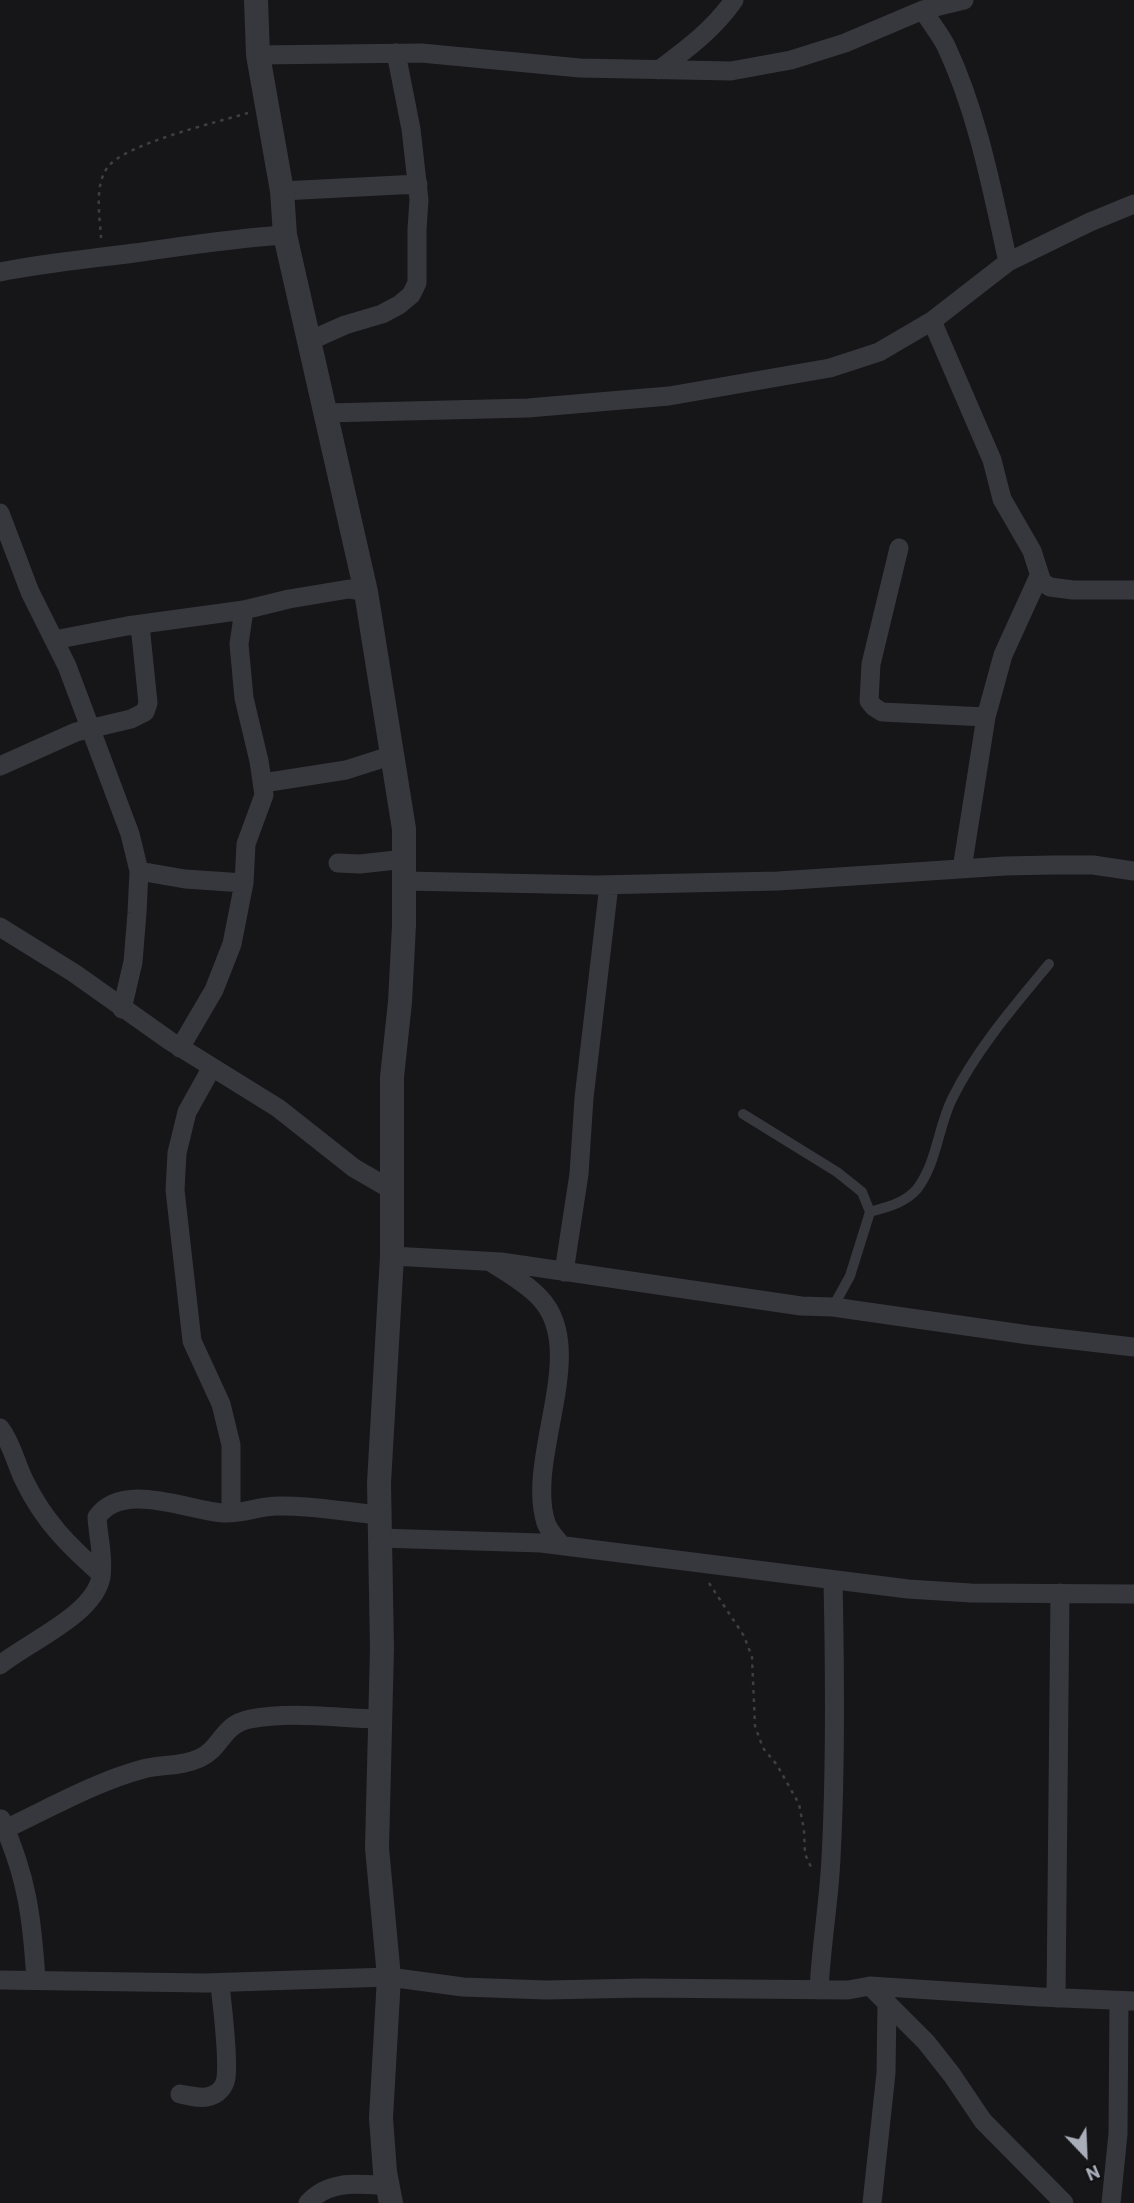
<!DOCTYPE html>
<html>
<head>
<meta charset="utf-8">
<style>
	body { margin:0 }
	#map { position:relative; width:1134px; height:2203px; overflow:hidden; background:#161618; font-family:Barlow,sans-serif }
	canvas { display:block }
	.north { position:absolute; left:1050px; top:2119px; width:70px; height:70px; -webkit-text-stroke:5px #111113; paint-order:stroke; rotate:157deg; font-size:19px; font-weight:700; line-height:28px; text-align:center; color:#a8adb8 }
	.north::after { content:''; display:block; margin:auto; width:24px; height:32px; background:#a8adb8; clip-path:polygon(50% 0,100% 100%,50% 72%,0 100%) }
</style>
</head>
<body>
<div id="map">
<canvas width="1134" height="2203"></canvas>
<div class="north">N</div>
</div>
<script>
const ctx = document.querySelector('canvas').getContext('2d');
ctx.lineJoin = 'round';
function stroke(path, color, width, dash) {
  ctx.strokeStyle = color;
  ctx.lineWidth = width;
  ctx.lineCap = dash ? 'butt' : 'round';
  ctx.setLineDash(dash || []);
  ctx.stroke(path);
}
stroke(new Path2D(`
	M101,238C100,217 94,187 107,168C123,144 218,122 248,113
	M709,1583L744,1636L752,1657L755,1726L763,1748L777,1765L799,1804L804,1830L805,1854L811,1867`), '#3d3f44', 2.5, [3.5, 5]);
stroke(new Path2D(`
	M743,1114L837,1172L862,1192L870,1212L850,1276L833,1307
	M870,1212C887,1207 905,1203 917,1189C937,1163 938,1127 952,1099C976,1050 1014,1006 1049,964`), '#37383d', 10);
stroke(new Path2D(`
	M923,10C930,22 940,34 946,46C978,114 992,190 1008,262
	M258,55L421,53L580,68L731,71L791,60L845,43L923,10L964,0
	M659,70C687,49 714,29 734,0
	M282,191L418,184
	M0,272C45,263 89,259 134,253C185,246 234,238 285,235
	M932,321L992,460L1002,499L1032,551L1042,582L1050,587L1073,590H1134
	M309,341L345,325L382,314L399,305L411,295L417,283V229L419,200L411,129L396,53
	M326,413L528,408L669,396L830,368L879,352L932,321L1008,262L1090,222L1134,204
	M0,513L30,592L67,666L130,834L139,871L137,913L133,962L122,1009
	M899,548L871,664L869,701L874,707L882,712L986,717
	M54,640L127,626L244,610L289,599L349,589L366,592
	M0,766L76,732L131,719L145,712L148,703L140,625
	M263,783L346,770L393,755
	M338,863L360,864L405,859
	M962,869L986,717L1003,655L1039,576
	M139,871L185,879L244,883
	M405,881L596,885L778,881L1005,866L1053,865H1093L1134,871
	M0,927L74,973L170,1041L278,1108L354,1168L392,1190
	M180,1048L214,990L232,944L244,883L246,844L264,795L259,761L244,698L239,644L244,610
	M211,1069L187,1112L177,1153L175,1190L192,1341L221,1404L231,1445V1512
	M392,1256L501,1262L801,1306L833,1307L1029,1335L1134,1347
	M492,1263C508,1273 527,1284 540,1298C590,1351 525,1457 546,1523C549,1531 556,1538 561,1545
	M564,1272L579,1174L584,1098L609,885
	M0,1428C12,1443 16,1465 25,1482C44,1521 69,1546 101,1574
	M379,1538L541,1543L908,1589L971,1593L1134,1594
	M0,1665C28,1642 94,1615 101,1577C104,1556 98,1537 97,1517C123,1480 189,1511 224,1513C242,1514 260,1506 277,1506C311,1505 346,1512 379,1515
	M1,1819C27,1877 32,1917 36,1980
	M5,1829C50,1808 95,1782 143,1769C162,1764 181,1767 200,1758C223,1747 221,1725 250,1719C291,1711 336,1718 378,1719
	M0,1980L204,1983L389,1977L463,1987L546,1990L642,1988L848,1990L870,1986L1040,1997L1134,2001
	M870,1986L926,2042L952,2075L983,2121L1064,2203
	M819,1990C821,1946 829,1902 831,1858C836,1765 835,1673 833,1581
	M1056,1998L1060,1593
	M180,2094C191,2096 203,2100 213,2095C220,2092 225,2085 226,2078C229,2054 222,2008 220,1983
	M308,2203C329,2179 359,2184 388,2186
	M872,2203L886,2073L887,2004
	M1111,2203L1118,2134L1119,2001`), '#37383d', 19);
stroke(new Path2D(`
	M256,0L258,55L282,191L285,235L366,592L404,829V925L400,1002L392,1077V1256L379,1483L382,1648L377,1848L389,1977L381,2118L385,2172L391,2203`), '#37383d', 24);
</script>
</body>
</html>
